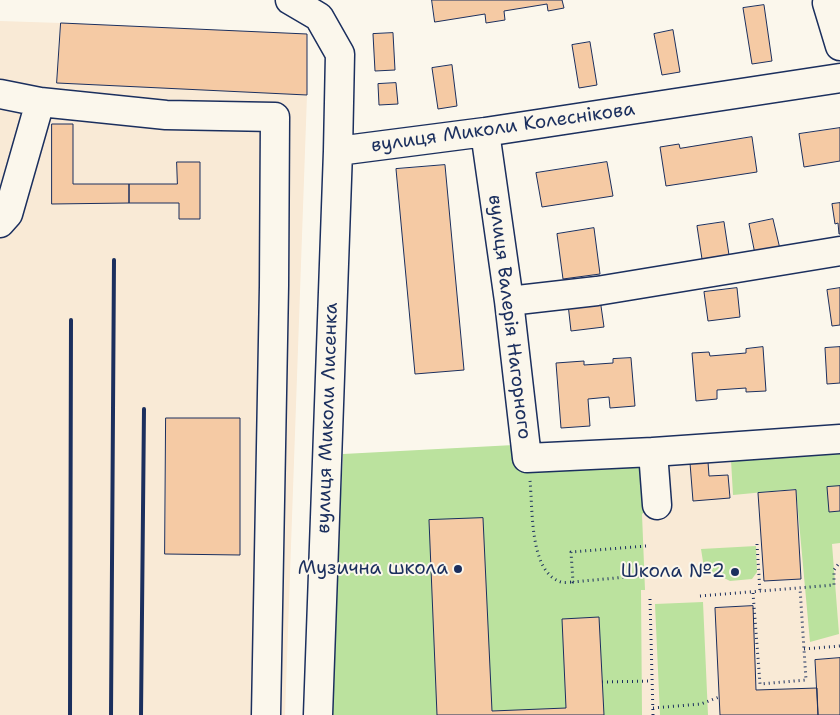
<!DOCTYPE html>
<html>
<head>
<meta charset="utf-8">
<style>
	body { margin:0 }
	canvas { display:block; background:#fbf7ec }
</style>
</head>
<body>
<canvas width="840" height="715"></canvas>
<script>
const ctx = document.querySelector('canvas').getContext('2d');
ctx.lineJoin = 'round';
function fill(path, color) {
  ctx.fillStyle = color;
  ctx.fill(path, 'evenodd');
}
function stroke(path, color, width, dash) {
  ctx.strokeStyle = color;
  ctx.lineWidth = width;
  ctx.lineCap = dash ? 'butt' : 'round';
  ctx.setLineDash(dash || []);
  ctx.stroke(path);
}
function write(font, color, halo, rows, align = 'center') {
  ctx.font = font + ' "Shantell Sans",sans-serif';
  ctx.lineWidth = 4;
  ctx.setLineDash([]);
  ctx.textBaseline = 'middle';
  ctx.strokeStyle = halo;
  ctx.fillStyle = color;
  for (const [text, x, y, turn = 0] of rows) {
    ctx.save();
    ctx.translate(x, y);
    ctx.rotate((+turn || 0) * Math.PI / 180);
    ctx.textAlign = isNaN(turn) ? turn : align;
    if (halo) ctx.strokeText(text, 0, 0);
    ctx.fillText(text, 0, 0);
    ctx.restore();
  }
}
fill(new Path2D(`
	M0,21L61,23L58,83L307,95L285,715H0Z
	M840,449V715H638L624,463Z`), '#f9ead6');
fill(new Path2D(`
	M840,434V543L832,544L839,634L810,642L796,489L733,495L731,460Z
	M514,445L647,462L648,509L642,514L645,590H641L642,715H330L343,454Z
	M756,546L757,572L752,579L730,581L704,568L701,549Z
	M703,602L708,715H660L655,604Z`), '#bbe29e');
const building = new Path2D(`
	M432,0H562L564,8L548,11L547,4L504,11L505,20L486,23L485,14L435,22Z
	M764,5L772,61L752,64L743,8Z
	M61,23L307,34V95L57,83Z
	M673,30L680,72L662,75L654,34Z
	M393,33L395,70L375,71L373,34Z
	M590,42L597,85L579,88L572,45Z
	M452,65L457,106L438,109L432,68Z
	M396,83L398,104L379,105L378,84Z
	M52,124H73V184H129V203L52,204Z
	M840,128V161L804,167L799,134Z
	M752,137L757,172L666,186L660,147L679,144L680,148Z
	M177,162H200V219H179V203H129V184H177Z
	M607,162L613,196L542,207L536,173Z
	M445,165L464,370L415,374L396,169Z
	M840,203V234H839L838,223L835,224L832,204Z
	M773,219L780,249L755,254L749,224Z
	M724,222L729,255L702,259L697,226Z
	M594,228L600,274L563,279L557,234Z
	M737,288L740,317L708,321L704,292Z
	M840,288V325L832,326L827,290Z
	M600,299L604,327L571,331L568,304Z
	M763,347L766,391L746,392V388L717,390V399L696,401L692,353L709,352L710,356L746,353V349Z
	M840,347V383L827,384L825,348Z
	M631,358L635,406L610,408L609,397L588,399L590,426L561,428L556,363L584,361V365L613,363V359Z
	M166,418H240V555L165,554Z
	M708,462L709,476L728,475L730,498L693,501L690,463Z
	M840,486V511L829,512L827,487Z
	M796,490L801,579L764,581L758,493Z
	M483,518L492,711L566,708L562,619L599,617L604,715H437L429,520Z
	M753,606L756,690L817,688L818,715H720L715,608Z
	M840,658V715H818L815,660Z`);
fill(building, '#f5caa4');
stroke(building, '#1b2f5e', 1);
const minor = new Path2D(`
	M290,0L319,17L340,54L338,151L318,715
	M827,3L840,46
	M0,94L40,102L166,115L275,117L274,286L266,715
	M485,132L509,301L527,458L653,452L840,439
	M338,151L485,132L840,78
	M0,223L8,214L40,102
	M509,301L597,291L840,251
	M653,452L657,505`);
stroke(minor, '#1b2f5e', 31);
stroke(new Path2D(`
	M530,481C533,509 529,572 561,582C565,583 570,582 573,582
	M757,544L760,592
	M646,546L571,552L573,582L647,575
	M753,593L760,684L806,680L800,588
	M700,596L834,585V570L840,562
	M650,599L653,715
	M804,649L840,646
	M602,682L652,681
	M653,708L701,704L719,697`), '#1b2f5e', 3, [1, 4]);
stroke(minor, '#fbf7ec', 28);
stroke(new Path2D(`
	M70,715L71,320
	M111,715L114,260
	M141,715L144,409`), '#1b2f5e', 4);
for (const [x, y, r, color] of [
	[458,569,5,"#1b2f5e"],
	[735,572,5,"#1b2f5e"]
]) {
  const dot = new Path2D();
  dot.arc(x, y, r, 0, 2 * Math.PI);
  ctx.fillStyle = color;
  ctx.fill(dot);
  stroke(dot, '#fbf7ec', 2);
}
write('19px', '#1b2f5e', '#fbf7ec', [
	["вулиця Миколи Колеснікова",503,128,-8],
	["вулиця Валерія Нагорного",509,317,83],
	["вулиця Миколи Лисенка",328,418,-88]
]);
write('19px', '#1b2f5e', '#fbf7ec', [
	["Музична школа",448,569],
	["Школа №2",725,572]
], 'right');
</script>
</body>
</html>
